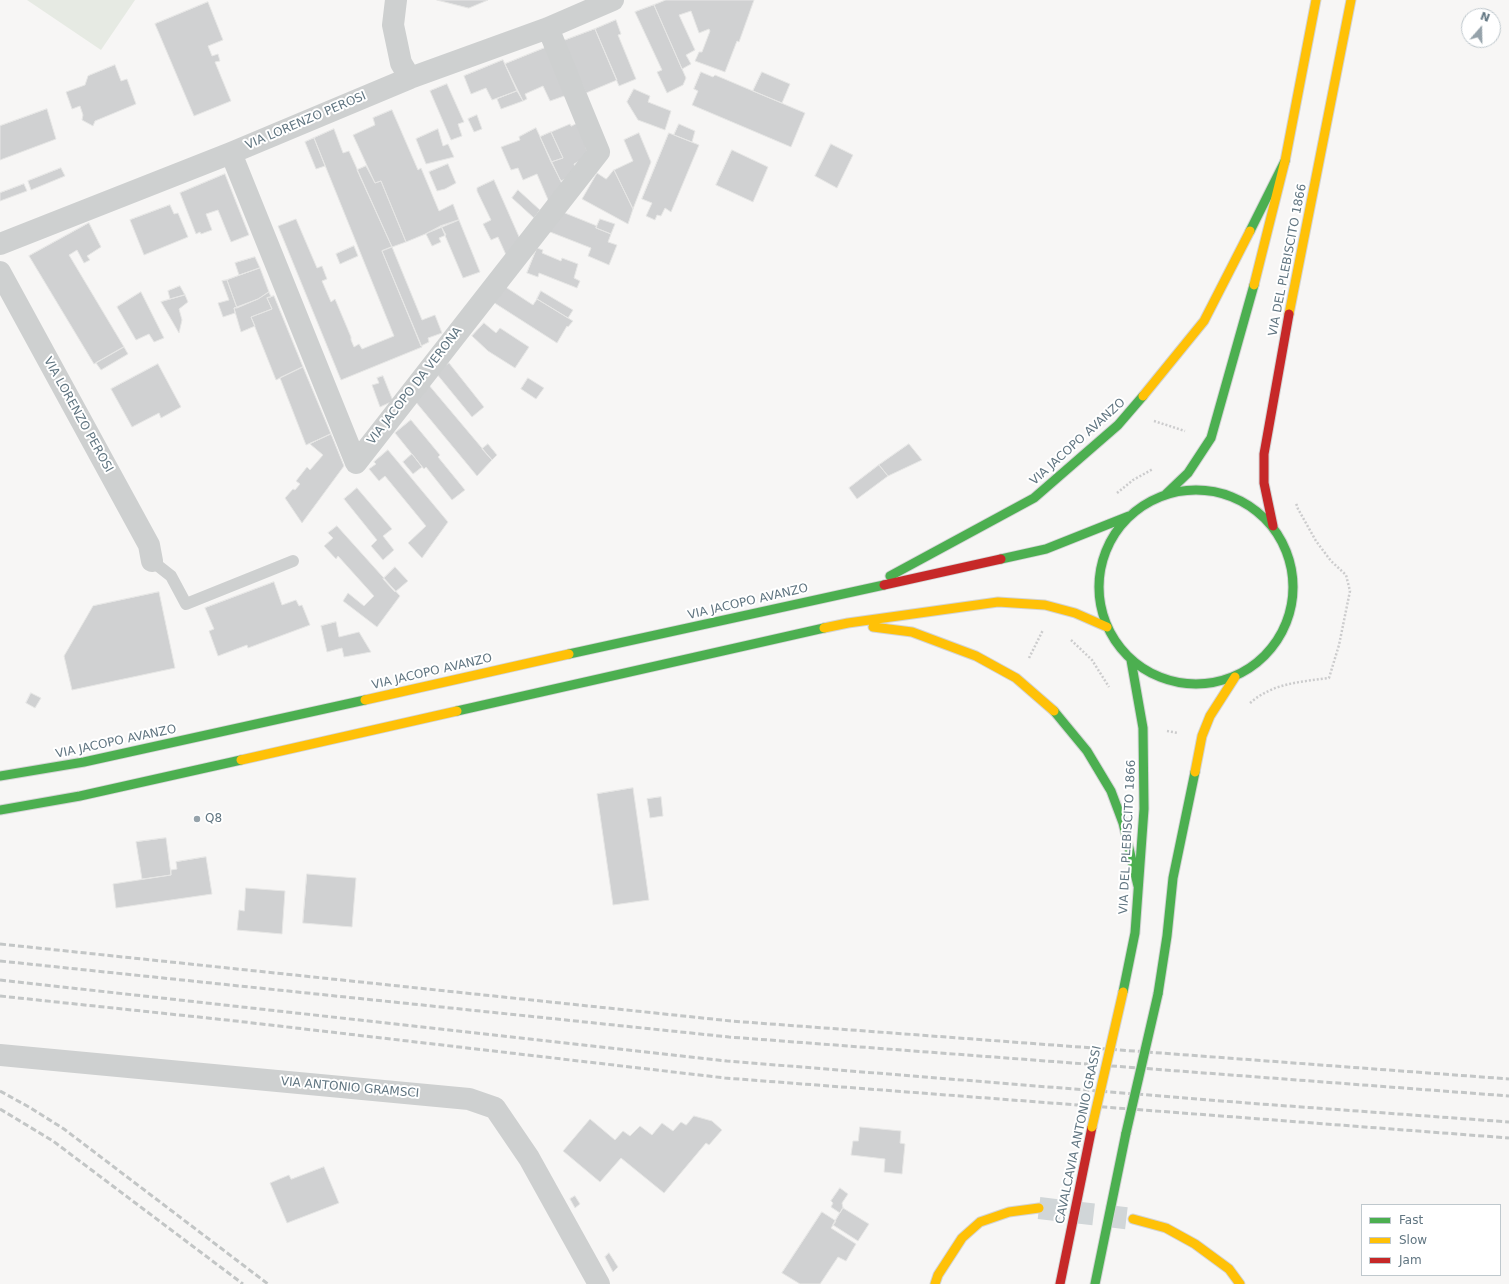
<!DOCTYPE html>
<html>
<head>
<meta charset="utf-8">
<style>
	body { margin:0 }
	#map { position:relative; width:1509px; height:1284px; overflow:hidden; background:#f7f6f5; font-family:"DejaVu Sans",sans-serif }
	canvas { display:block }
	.legend { position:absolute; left:1361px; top:1204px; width:140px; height:72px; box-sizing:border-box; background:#fff; border:1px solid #bfc8cd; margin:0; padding:5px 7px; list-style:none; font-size:12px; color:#607581 }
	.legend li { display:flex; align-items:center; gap:8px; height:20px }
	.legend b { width:20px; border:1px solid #bfc8cd }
	.north { position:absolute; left:1461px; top:8px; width:40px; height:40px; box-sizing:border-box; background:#fff; border:1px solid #bfc8cd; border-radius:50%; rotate:20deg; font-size:11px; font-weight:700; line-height:16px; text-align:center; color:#607581 }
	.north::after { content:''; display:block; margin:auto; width:14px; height:18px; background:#95a2aa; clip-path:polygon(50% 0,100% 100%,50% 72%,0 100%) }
</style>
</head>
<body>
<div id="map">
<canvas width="1509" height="1284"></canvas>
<ul class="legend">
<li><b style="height:5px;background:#4caf50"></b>Fast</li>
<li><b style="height:5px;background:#ffc107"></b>Slow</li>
<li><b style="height:5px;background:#c62828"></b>Jam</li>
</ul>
<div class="north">N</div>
</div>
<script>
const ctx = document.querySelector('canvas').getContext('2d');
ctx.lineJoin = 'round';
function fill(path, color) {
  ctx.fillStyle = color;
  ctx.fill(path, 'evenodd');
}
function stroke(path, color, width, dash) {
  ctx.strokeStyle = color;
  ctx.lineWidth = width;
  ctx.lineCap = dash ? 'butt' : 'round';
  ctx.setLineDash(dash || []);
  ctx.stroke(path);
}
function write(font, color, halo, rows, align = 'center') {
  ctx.font = font + ' "DejaVu Sans",sans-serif';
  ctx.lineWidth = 4;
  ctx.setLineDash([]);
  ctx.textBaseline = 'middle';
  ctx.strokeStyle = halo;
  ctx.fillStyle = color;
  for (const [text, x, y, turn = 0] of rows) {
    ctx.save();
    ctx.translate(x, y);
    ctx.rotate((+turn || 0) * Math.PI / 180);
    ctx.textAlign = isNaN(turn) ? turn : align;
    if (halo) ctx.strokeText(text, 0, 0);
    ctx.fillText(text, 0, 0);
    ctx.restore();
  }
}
fill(new Path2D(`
	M27,0H135L101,50Z`), '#e6eae3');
const building = new Path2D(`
	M437,0H488L469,8Z
	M666,0H754L739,42L737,41L725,72L695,61L699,52H702L710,31L709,29L699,33L691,11L679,15L695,50L686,55L691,64L682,69L654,5Z
	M208,2L223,40L208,46L212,56L218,54L220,61L215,62L231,101L194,116L155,24Z
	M654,5L686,78L683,85L667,93L657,72L662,70L635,12Z
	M616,20L621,34L618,35L636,79L619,86L595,29Z
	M595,29L617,80L586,93L563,41Z
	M547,47L567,95L550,101L543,86L525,94L527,99L523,101L505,64Z
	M503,60L517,91L492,100L486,88L471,94L464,76Z
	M115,65L121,81L127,79L136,104L95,121L93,126L82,120L83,115L80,106L72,109L66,92L85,85L88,76Z
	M701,72L713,77L715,75L805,113L791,147L692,105L698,91L694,89Z
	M762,72L790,84L782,103L753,91Z
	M447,84L464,122L458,124L462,136L451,140L430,91Z
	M634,89L650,96L648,102L671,111L665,130L638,120L627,102Z
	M517,91L523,101L501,109L497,99Z
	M47,109L56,139L0,160V126Z
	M392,110L418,170L421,168L439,211L453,204L459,220L406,242L381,181L375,183L353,135L375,125L373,118Z
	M477,115L482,129L474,132L468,119Z
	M580,122L588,156L574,164L576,170L571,176L561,181L551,162L563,158L551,132L570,124L571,126Z
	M679,124L695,131L692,142L674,135Z
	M536,128L563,186L549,202L537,174L523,180L518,168L511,170L501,147L520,140L519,137Z
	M334,129L343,153L349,151L392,247L382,251L422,347L341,380L278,226L296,219L317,268L322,266L327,279L322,281L331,302L335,299L351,337V340L354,347L359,344L362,349L394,336L314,138Z
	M438,129L443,146L448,144L454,157L426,164L416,139Z
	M551,132L563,158L551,162L540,137Z
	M639,133L651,162L633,209L614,170L633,161L624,140Z
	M669,133L699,145L671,212L665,208L661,216L657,215L655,220L646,216L652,203L642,199Z
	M314,138L325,166L316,169L305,142Z
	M831,144L853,155L837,188L815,176Z
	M732,150L768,167L753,202L716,185Z
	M448,164L456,183L445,189L437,191L429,172Z
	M366,166L375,183L381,181L406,242L392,247L357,170Z
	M61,168L65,176L31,190L28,181Z
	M614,170L633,209L628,224L582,199L597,173L606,179Z
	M225,174L249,235L231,242L218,210L206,214L212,230L201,234L200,232L196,234L180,193Z
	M494,180L520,239L507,257L498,237L491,240L483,224L491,220L477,191V188Z
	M24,184L27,191L0,201V193Z
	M518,190L540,210L534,218L512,198Z
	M170,205L174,214L178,213L188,237L144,255L130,220Z
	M560,211L597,226L596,228L611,234L608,242L617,245L609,265L588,256L591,248L545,230Z
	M600,219L615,224L611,234L596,228Z
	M459,220L480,272L463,278L441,226Z
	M89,223L101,247L87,256L90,260L84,263L77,250L69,255L124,347L94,364L29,256Z
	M441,226L446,235L439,238L441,242L432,246L426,234Z
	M354,246L358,256L340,264L336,254Z
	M392,247L422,320L435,315L442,333L428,338L429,342L421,346L382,251Z
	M537,248L543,250L542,253L561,261L562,258L578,264L574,278L580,281L577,288L539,273L538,277L527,273Z
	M255,257L260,268L239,275L235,263Z
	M260,268L269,292L258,299L237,308L227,280Z
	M227,280L237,308H234L235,313L223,317L218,303L229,300L222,281Z
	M180,286L185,295L170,299L168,291Z
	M504,286L533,305L537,299L573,321L568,327L567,326L557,343L493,302Z
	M541,291L573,310L568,318L537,299Z
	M141,292L164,338L154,342L149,334L136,340L117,307Z
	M269,292L271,297L267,298L272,309L251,317L255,326L241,332L234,308L258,299Z
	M185,295L188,302L179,309L182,320L179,333L161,302Z
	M274,296L303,367L276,380L251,317L272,309L267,298Z
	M484,323L496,333L500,328L529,347L515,368L488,351L472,336Z
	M124,347L128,354L101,370L96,363Z
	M449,363L484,407L472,417L436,373Z
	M158,364L181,407L161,418L159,413L132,427L111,389Z
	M303,367L331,434L306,445L280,378Z
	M383,376L393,401L380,407L372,385L379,383L377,378Z
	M528,378L544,388L536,399L521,389Z
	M428,384L492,460L477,476L415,401Z
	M411,420L440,455L438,457L465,490L452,500L426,467L424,469L395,433Z
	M331,434L344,466L302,523L285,498L293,489L295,490L300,484L296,481L307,467L310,470L323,455L310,444Z
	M488,444L497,455L492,460L482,449Z
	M909,444L922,460L888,476L879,465Z
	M388,450L448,522L422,558L408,543L426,526L385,476L379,481L369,469L376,464L374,462Z
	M412,454L422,467L413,474L403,462Z
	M879,465L888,476L857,499L849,488Z
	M357,488L392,529L383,536L394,550L383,560L371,546L377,540L344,499Z
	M337,526L400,596L377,627L343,601L348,593L364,606L374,596L338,556L336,559L324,546L333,538L328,533Z
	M395,567L408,581L395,592L383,579Z
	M274,582L282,605L296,600L299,606L302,605L310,625L248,648L247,645L218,656L209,631L214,629L205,608Z
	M159,592L175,668L72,690L64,656L93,606Z
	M336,622L339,637L359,632L371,652L344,657L342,648L327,652L321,626Z
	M31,693L41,698L35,708L26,703Z
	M633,788L649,900L613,905L597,794Z
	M661,797L663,816L650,818L647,799Z
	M166,838L171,875L142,879L136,842Z
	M206,857L212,894L116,908L113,884L171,875V870L177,869L176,862Z
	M307,874L356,878L352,927L303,923Z
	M246,888L285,891L282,934L237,930L239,910L244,911Z
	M694,1116L712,1121L722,1130L709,1145L706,1143L664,1193L621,1158L600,1182L563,1151L590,1119L615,1140L623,1131L630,1136L640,1126L652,1135L662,1123L673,1131L681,1122L686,1125Z
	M860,1127L901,1131L900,1143L905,1144L902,1174L884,1172L885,1159L851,1155L853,1141H858Z
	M324,1167L339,1203L287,1223L270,1183L289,1175L291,1179Z
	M840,1188L848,1194L842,1203L843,1208L840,1213L831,1207L833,1203L831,1201Z
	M575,1196L580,1204L575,1208L570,1199Z
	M843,1208L869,1224L858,1241L833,1225Z
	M822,1212L836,1221L831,1228L856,1244L846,1261L838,1257L820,1284H800L782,1273Z
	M609,1253L618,1267L613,1272L605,1257Z`);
fill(building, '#d0d1d2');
stroke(building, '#e6e6e5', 1);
stroke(new Path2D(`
	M1039,1208L1133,1219`), '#d1d6d8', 22, [22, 11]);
const fast = new Path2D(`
	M1250,231L1285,161
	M1099 587a97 97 0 1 1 194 0a97 97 0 1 1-194 0Z
	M1166,494L1188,473L1211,438L1254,285
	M1001,559L1046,549L1129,516
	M890,576L1034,498L1118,425L1143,396
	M569,654L884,585
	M457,711L824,628
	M1054,711L1087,751L1111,791L1123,823L1138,886
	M0,776L84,762L365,700
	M0,810L80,796L241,760
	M1123,992L1135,933L1144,809L1143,728L1131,660
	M1158,994L1167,936L1173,878L1195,772
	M1095,1284L1126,1133`);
const slow = new Path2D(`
	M1254,285L1285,161L1316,0
	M1289,314L1351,0
	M1143,396L1204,321L1250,231
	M873,627L912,632L976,656L1016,678L1054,711
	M824,628L848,623L998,602L1045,605L1075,613L1107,627
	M365,700L569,654
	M241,760L457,711
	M1195,772L1202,736L1210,716L1235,677
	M1133,1219L1166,1228L1195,1244L1229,1269L1240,1284
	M935,1284L938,1275L962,1238L980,1222L1009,1212L1039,1208`);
const jam = new Path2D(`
	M1273,526L1264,483V454L1289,314
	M884,585L1001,559
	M1060,1284L1092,1127`);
stroke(fast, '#d3d4d5', 11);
stroke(slow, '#d3d4d5', 11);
stroke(jam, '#d3d4d5', 11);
stroke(new Path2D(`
	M1154,421L1185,431
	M1117,493L1133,480L1153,469
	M1071,640L1092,660L1109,687
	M1029,658L1043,630
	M1250,703C1273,683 1300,682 1329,678L1339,645L1350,591L1346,575L1331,561L1316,541L1298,509L1296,503
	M1167,731L1178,733`), '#cccccd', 2.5, [2, 2]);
stroke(new Path2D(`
	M152,561L171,576L186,604L293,561`), '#ced0d0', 12);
stroke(new Path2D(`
	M396,0L393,25L401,63L410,78
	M231,153L356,463L599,152L548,28
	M0,244L231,153L410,78L548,28L613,0
	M0,272L149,545L152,561
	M0,1055L469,1099L495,1108L529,1158L599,1284`), '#ced0d0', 22);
stroke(fast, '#4caf50', 9);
stroke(slow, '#ffc107', 9);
stroke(jam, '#c62828', 9);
stroke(new Path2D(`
	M0,944L731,1021L1509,1079
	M0,961L729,1037L1509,1096
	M0,980L727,1061L1247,1103L1509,1122
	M0,996L236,1021L725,1078L1509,1138
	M0,1091L29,1107L64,1129L268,1284
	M0,1109L53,1141L243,1284`), '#c3c6c6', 3, [6, 3]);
const fastBridge = new Path2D(`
	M1126,1133L1158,994`);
const slowBridge = new Path2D(`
	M1092,1127L1123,992`);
stroke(fastBridge, '#d3d4d5', 11, []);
stroke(slowBridge, '#d3d4d5', 11, []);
stroke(fastBridge, '#4caf50', 9);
stroke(slowBridge, '#ffc107', 9);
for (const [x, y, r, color] of [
	[197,819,4,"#95a2aa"]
]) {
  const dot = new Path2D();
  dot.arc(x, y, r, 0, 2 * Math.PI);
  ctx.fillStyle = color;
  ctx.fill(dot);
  stroke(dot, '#fff', 1.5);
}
write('12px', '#607581', '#fff', [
	["VIA LORENZO PEROSI",306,121,-23],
	["VIA DEL PLEBISCITO 1866",1288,260,-79],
	["VIA JACOPO DA VERONA",415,386,-52],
	["VIA LORENZO PEROSI",78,415,61],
	["VIA JACOPO AVANZO",1078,442,-42],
	["VIA JACOPO AVANZO",748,602,-13],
	["VIA JACOPO AVANZO",432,672,-13],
	["VIA JACOPO AVANZO",116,742,-12],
	["VIA DEL PLEBISCITO 1866",1128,837,-87],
	["VIA ANTONIO GRAMSCI",350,1088,5],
	["CAVALCAVIA ANTONIO GRASSI",1079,1135,-78]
]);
write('12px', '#607581', '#fff', [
	["Q8",205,819]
], 'left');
</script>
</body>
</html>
